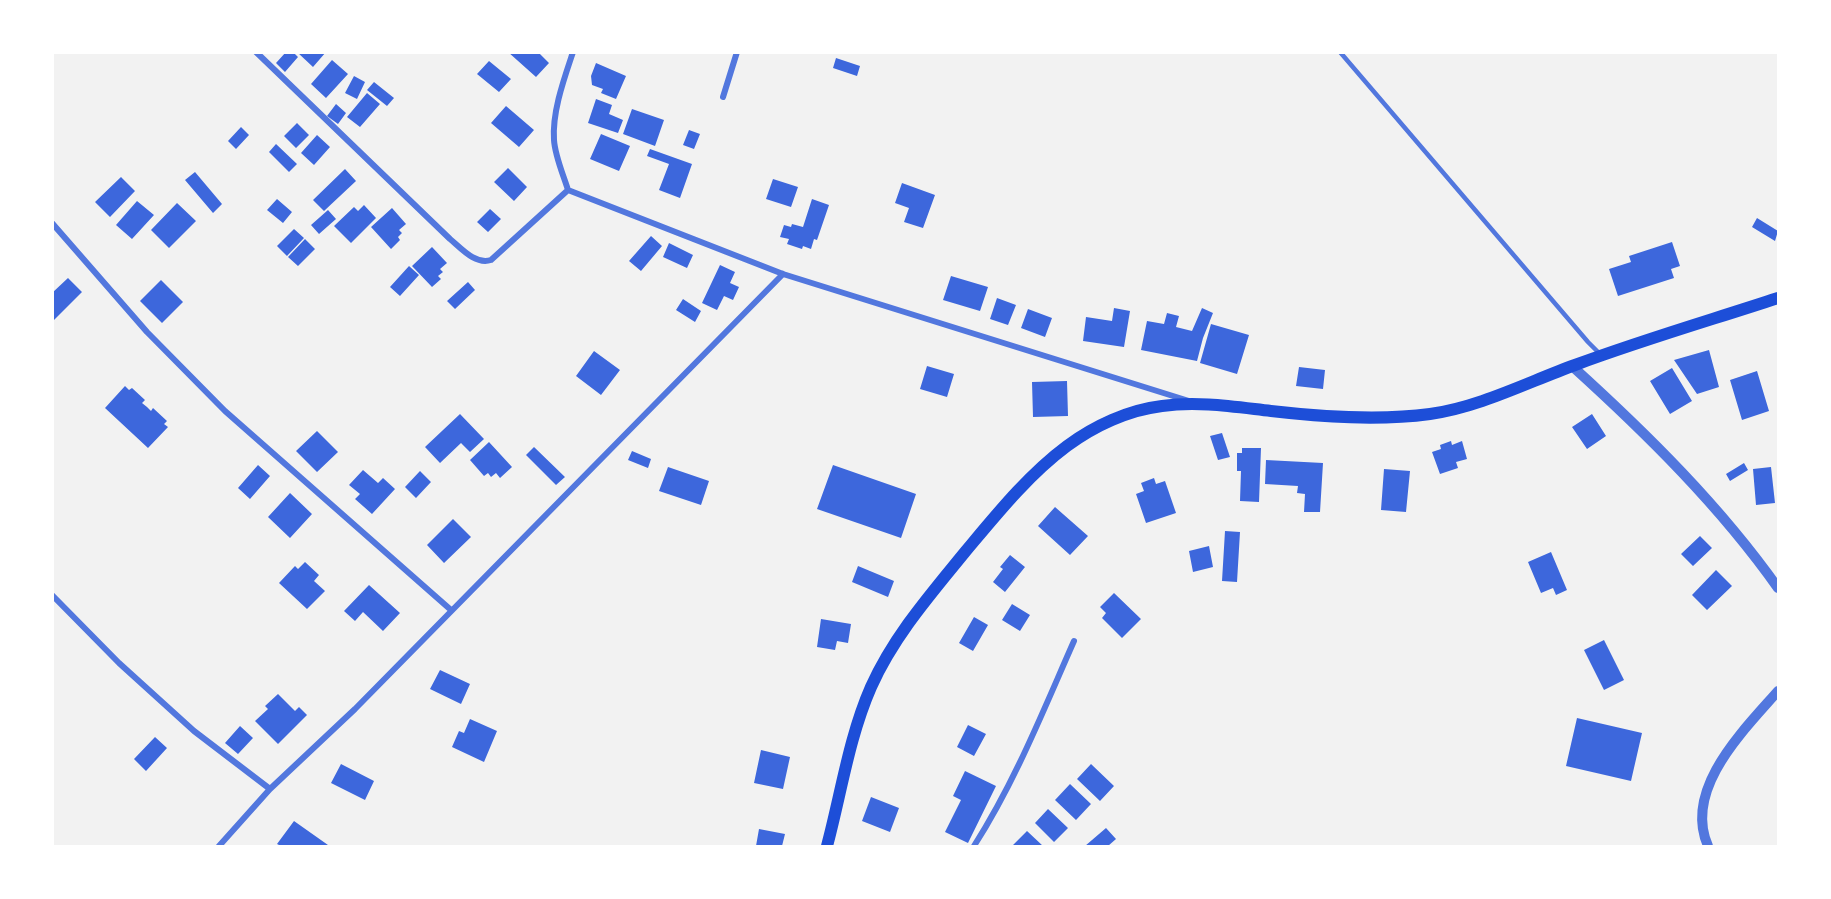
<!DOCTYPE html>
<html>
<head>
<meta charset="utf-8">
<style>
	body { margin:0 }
	#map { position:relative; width:1831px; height:899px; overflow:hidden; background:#f2f2f2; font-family:Karla,sans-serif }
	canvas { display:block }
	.frame { position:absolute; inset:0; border:54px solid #fff; pointer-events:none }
</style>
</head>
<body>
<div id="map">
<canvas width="1831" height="899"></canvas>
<div class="frame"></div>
</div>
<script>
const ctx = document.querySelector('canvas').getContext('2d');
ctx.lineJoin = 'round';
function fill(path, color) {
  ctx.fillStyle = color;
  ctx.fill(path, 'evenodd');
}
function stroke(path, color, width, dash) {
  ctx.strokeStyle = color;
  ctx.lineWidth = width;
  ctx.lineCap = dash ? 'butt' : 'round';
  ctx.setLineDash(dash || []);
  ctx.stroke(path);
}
fill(new Path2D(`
	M286,52H293L298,57L285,72L276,63Z
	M297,52H326L313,67Z
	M508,52H538L549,63L536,77Z
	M836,58L860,66L857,76L833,68Z
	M332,60L348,74L326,98L311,84Z
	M489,61L511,79L499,92L477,74Z
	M596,63L626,76L616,99L601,93L603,89L592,85L591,76Z
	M354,76L365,82L357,99L345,93Z
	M374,82L394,98L387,106L367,90Z
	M367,93L380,104L360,127L347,117Z
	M596,99L612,105L609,114L623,120L618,133L588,123Z
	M336,104L346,113L338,124L327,116Z
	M506,106L534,130L519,147L491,123Z
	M632,109L664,120L655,146L623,134Z
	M297,123L309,135L296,148L284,136Z
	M241,127L249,135L236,149L228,141Z
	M689,130L700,134L694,149L683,145Z
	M601,134L630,146L619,171L590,159Z
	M317,135L330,147L314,165L301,153Z
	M276,144L297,164L289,172L269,152Z
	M650,149L692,164L680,198L659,190L669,164L647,156Z
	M508,168L527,187L514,201L494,182Z
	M345,169L356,181L324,211L313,200Z
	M195,172L222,204L213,213L185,180Z
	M121,177L135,191L110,217L95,202Z
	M773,179L798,187L791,207L766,199Z
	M902,183L935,195L923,228L904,222L909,208L895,203Z
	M277,199L292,212L283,223L267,210Z
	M812,199L829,205L817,240L814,239L811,249L803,246L802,249L787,244L789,239L780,237L784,225L791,227L792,224L803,227Z
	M137,201L154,215L132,239L116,225Z
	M177,203L196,221L169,248L151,230Z
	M364,205L376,218L351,243L334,226L354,207L358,211Z
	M392,208L406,224L399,230L402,233L398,237L400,240L391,249L371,227Z
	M490,209L501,219L488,232L477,222Z
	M328,210L336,219L319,234L311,225Z
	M1757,218L1778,231L1775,241L1752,227Z
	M294,229L304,238L287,256L277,246Z
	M651,236L662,246L641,271L629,261Z
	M305,239L315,249L298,266L288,257Z
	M1672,242L1680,266L1671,269L1674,278L1618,296L1609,269L1631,262L1629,256Z
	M669,243L693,255L687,268L663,257Z
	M432,247L447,263L440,269L443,272L438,276L441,279L432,287L412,266Z
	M720,265L735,272L730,283L739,287L733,300L724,296L717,310L702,303Z
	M409,266L419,275L400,296L390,287Z
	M951,276L988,287L980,311L943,300Z
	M68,278L82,292L52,322V293Z
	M161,280L183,302L162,323L140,301Z
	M468,282L475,290L455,309L447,301Z
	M997,298L1016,305L1008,325L990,319Z
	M683,299L701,311L695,322L676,310Z
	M1114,308L1130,311L1124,347L1083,341L1086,317L1112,321Z
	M1202,308L1213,313L1203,338L1197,361L1141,350L1147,321L1164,324L1167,313L1179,316L1176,327L1192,331Z
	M1028,309L1052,318L1045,337L1021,328Z
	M1211,324L1249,335L1237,374L1200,363Z
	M1709,350L1719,387L1697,394L1674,360Z
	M594,351L620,370L601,395L576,376Z
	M927,366L954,374L947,397L920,389Z
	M1299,367L1325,370L1323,389L1296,386Z
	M1672,368L1692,401L1670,414L1650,381Z
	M1757,371L1769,411L1742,420L1730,380Z
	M1067,381L1068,416L1033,417L1032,382Z
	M125,386L129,390L132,388L145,400L142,403L147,407L151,411L153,408L167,421L164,424L168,427L148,448L105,408Z
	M460,414L484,439L470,452L461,443L440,463L425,447Z
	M1592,414L1606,436L1587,449L1572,427Z
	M317,431L338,452L317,472L296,451Z
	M1222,433L1230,457L1218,460L1210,436Z
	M1451,441L1452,445L1462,441L1467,459L1456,462L1458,468L1440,474L1432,452L1441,449L1440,445Z
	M489,442L512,467L500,478L496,473L491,477L488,473L484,476L470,460Z
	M534,447L565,477L556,485L526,455Z
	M1242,448H1261L1259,502L1240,501L1241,471H1237V453H1242Z
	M632,451L651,459L648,468L628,460Z
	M1266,460L1323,463L1320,512H1304L1305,494L1297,493L1298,486L1265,484Z
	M1744,463L1748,470L1730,481L1726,474Z
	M258,465L270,476L250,499L238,488Z
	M833,465L916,494L901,538L817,509Z
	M668,467L709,481L701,505L659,491Z
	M1771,467L1775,503L1756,505L1753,469Z
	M1384,469L1410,471L1406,512L1381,510Z
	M363,470L378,483L383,478L395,489L372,514L355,499L360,494L349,485Z
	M420,471L431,482L416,498L405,487Z
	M1154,478L1156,484L1165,481L1176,513L1146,523L1136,494L1144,491L1141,483Z
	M290,493L312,514L290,538L268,517Z
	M1055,507L1088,536L1070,555L1038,526Z
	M453,519L471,537L444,563L427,545Z
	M1225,531L1240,532L1237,582L1222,581Z
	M1700,536L1712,548L1693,566L1681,554Z
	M1209,546L1213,567L1193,572L1189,551Z
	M1551,552L1567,590L1556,595L1553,588L1541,593L1528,562Z
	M1010,555L1025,567L1005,592L993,582L1003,569L1000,567Z
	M305,562L319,575L314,581L325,591L307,609L279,583L295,566L298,569Z
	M858,566L894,581L888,597L852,582Z
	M1716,570L1732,586L1707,610L1692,595Z
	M369,585L400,613L383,631L363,612L355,621L344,611Z
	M1114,593L1141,619L1122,638L1102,618L1106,613L1100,607Z
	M1012,604L1030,615L1020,631L1002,620Z
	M974,617L988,625L973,651L959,643Z
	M821,619L851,624L848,643L837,641L835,650L817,647Z
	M1604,640L1624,680L1604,690L1584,650Z
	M440,670L470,684L461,704L430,689Z
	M278,694L295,711L299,707L307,715L278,744L255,721L268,709L265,706Z
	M1577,718L1642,733L1631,781L1566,766Z
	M470,719L497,731L484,762L452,747L459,731L464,733Z
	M968,725L986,734L974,756L957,747Z
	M240,726L253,738L238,754L225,743Z
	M155,737L167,748L146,771L134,759Z
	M761,750L790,757L783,789L754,783Z
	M341,764L374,781L365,800L331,783Z
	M1091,764L1114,786L1100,801L1077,779Z
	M965,771L996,786L968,843L945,832L961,800L953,796Z
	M1070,784L1091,804L1076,820L1055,800Z
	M871,797L899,808L890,832L862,821Z
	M1048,809L1068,828L1054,842L1035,823Z
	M294,821L328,845L327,846H281L277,844Z
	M1106,828L1116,839L1108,846H1085Z
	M759,829L785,834L782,846H756Z
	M1027,831L1043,846H1014L1013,845Z`), '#3d67dc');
stroke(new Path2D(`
	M1340,52L1588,342L1601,355`), '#5277de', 4.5);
stroke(new Path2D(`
	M256,52L450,239C461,248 475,265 491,260L568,190
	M573,52C564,79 552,112 554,140C555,156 563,174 568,190L783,274L1189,401
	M723,97L737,52
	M52,223L147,332L225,411L451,610
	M52,595L119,663L194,731L270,789
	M219,846L270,789L355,709L783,274
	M974,846C1015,782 1043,711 1074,641`), '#5277de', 6);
stroke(new Path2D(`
	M1572,366C1647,434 1720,506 1778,588
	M1708,846C1683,789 1743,731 1778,691`), '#5277de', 10);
stroke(new Path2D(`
	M827,846C841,794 849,737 871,687C894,636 930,595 965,552C996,515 1028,475 1067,446C1094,426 1128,410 1162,406C1199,401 1235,407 1271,411C1323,417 1378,421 1430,414C1480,407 1528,382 1575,365C1642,340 1711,320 1778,298`), '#1d4ed8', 12);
</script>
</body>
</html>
